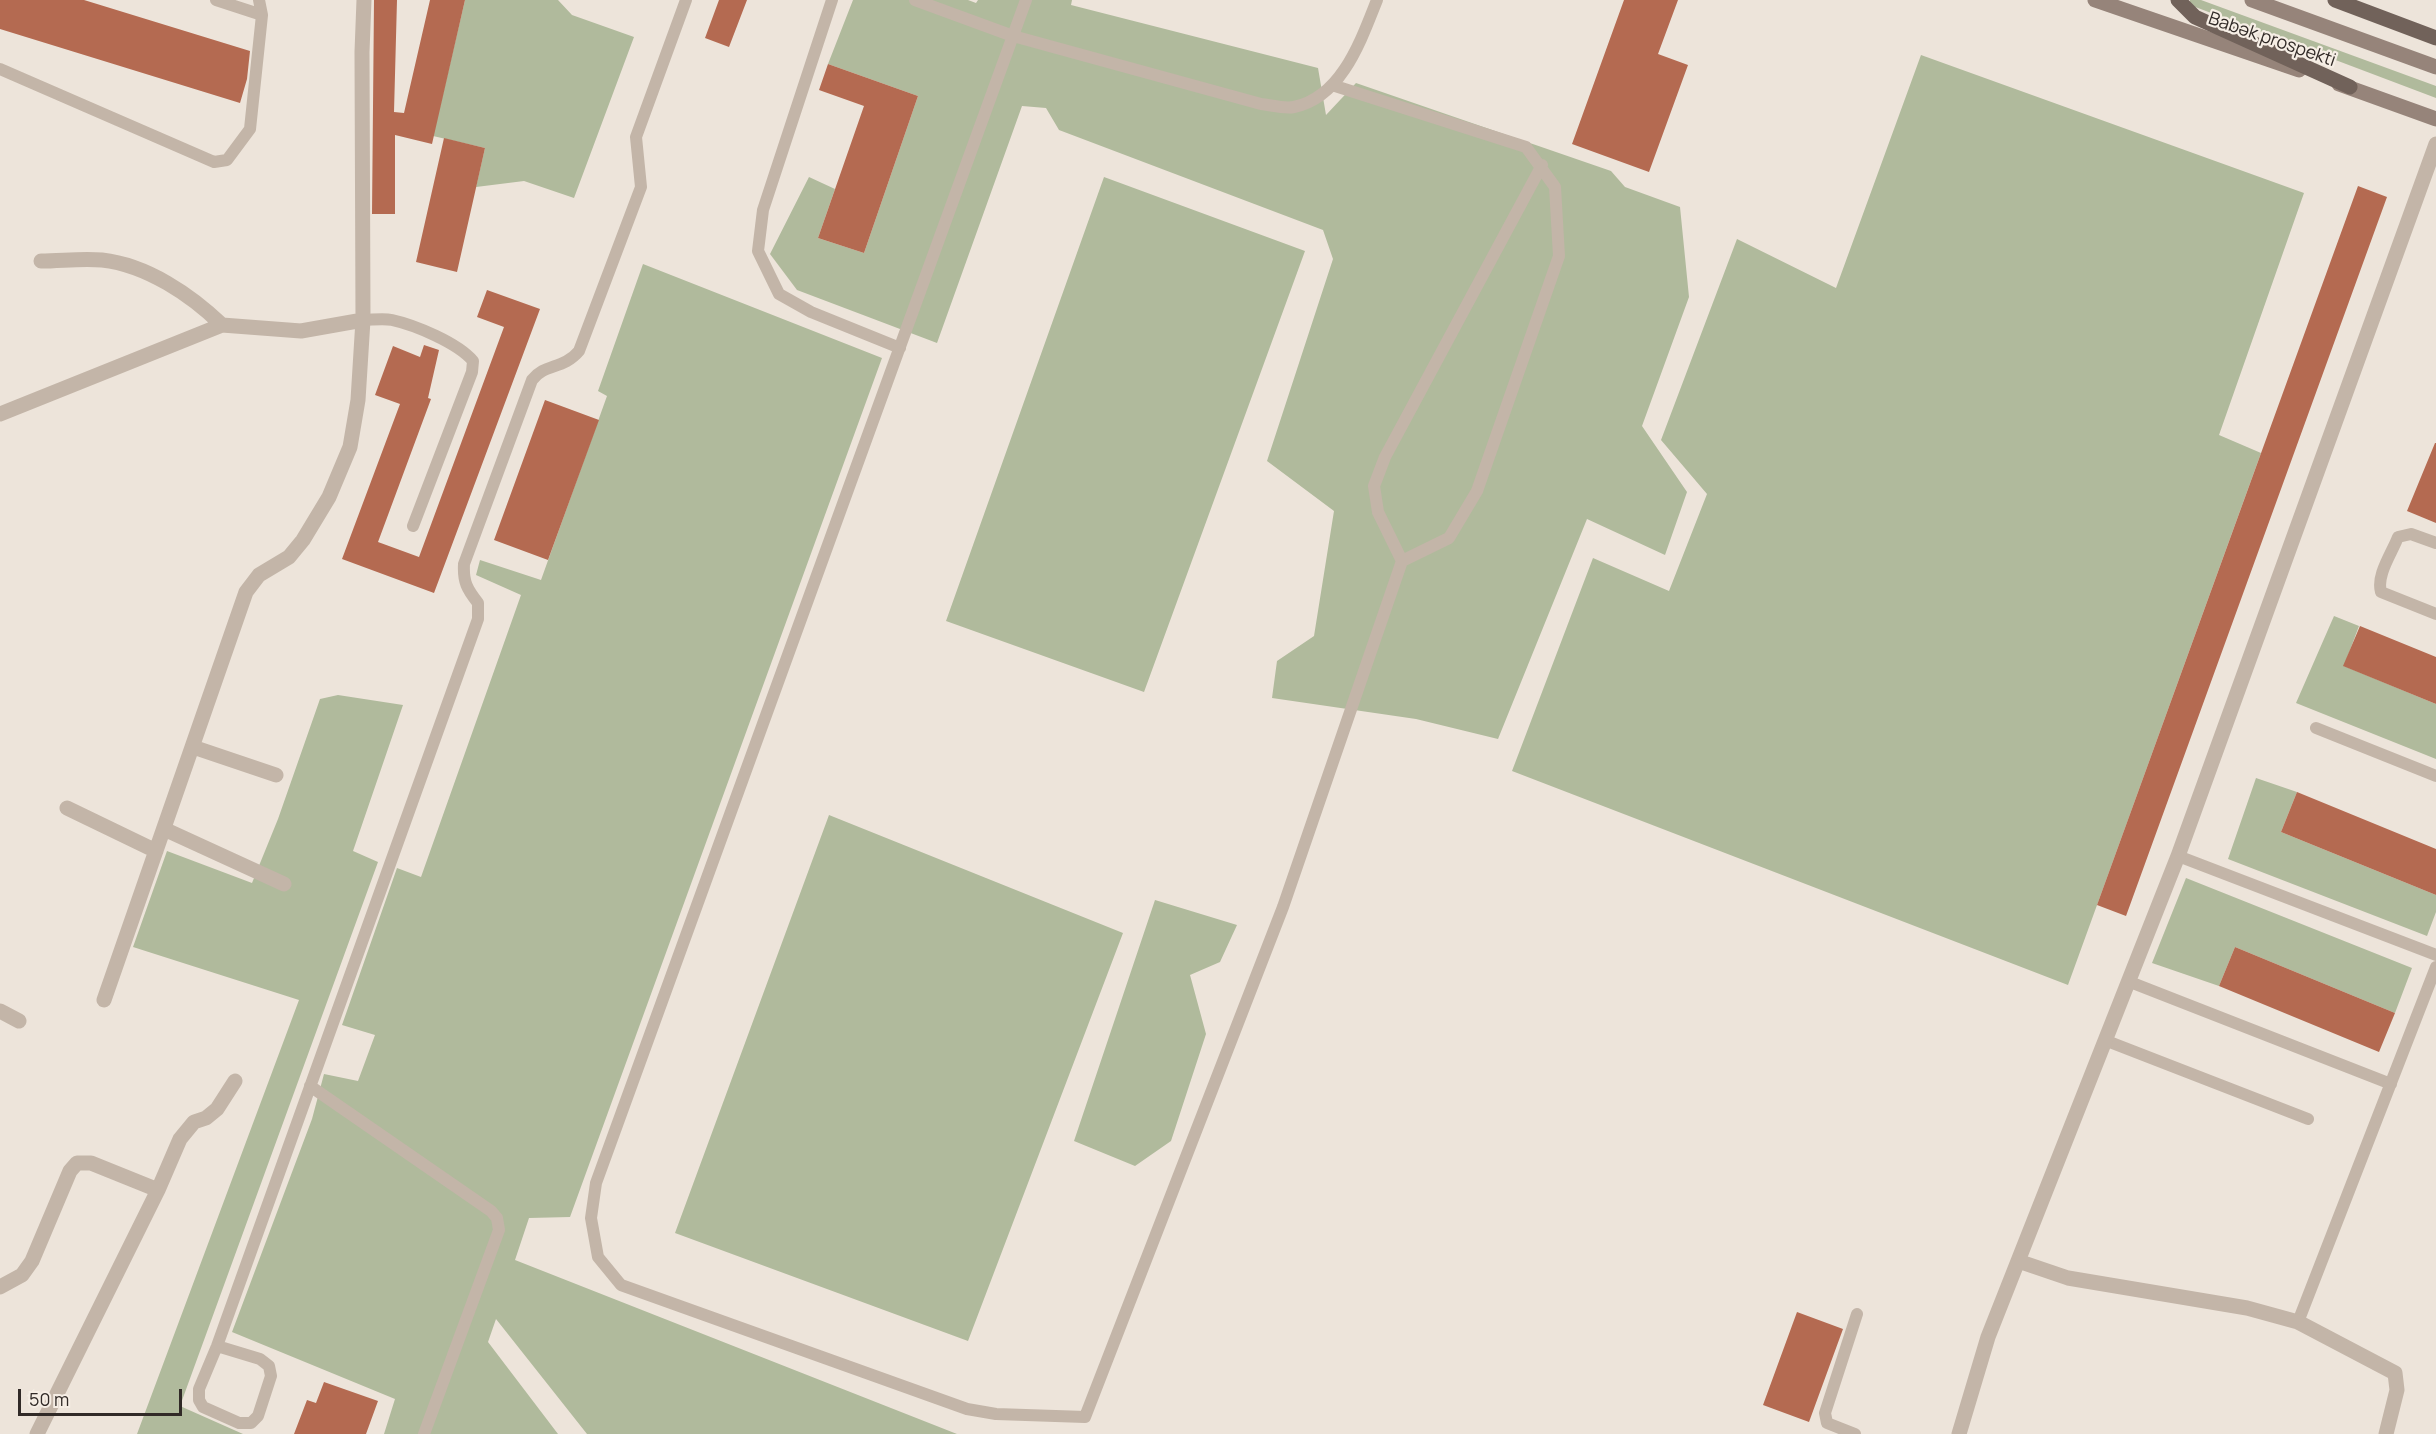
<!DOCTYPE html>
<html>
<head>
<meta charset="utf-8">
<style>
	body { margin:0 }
	#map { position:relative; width:2436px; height:1434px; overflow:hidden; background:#ede4da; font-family:Manrope,sans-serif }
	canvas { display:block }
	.scale { position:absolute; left:18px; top:1389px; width:164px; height:27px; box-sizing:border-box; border:3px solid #312a27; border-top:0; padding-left:8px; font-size:18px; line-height:21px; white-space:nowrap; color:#312a27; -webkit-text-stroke:4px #f6eee5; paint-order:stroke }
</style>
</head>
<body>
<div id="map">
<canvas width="2436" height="1434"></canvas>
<div class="scale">50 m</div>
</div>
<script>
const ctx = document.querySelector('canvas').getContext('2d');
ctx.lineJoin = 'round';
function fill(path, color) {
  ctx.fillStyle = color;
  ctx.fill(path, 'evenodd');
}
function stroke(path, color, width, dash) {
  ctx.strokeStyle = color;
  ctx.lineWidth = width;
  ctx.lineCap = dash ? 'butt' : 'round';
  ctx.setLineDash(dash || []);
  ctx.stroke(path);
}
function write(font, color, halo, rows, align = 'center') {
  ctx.font = font + ' Manrope,sans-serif';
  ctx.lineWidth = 4.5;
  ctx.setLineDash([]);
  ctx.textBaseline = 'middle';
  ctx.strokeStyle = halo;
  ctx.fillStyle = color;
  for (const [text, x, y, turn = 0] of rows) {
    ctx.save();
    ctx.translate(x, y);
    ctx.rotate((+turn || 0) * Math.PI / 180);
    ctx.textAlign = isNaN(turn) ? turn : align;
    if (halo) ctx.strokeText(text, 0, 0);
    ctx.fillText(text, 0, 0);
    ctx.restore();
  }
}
fill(new Path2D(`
	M465,0H558L572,15L634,37L574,198L524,181L476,187L485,148L433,136Z
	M853,0H968L976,3L978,0H1072L1071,5L1318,68L1326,115L1356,83L1611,171L1625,187L1680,207L1689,297L1642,426L1687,492L1665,555L1587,519L1498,739L1416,719L1272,698L1277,661L1314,636L1334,511L1267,461L1333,259L1323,230L1059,130L1046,108L1022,106L937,343L797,290L770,254L809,177L835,189L818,238L864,253L918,96L828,64Z
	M2190,0H2201L2436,86V98L2190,5Z
	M1921,55L2304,193L2219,435L2261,453L2068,985L1512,771L1593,558L1669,591L1707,494L1661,440L1737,239L1836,288Z
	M1104,177L1305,251L1144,692L946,621Z
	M643,264L882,358L570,1217L529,1218L515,1260L957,1434H587L496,1319L488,1342L558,1434H384L395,1399L232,1332L312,1119L324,1074L358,1081L375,1035L342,1025L397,868L421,877L521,595L476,575L480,560L541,580L607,396L598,391Z
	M2334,616L2359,626L2344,666L2436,704V759L2296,703Z
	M338,695L403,705L353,851L378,862L180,1406L243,1434H137L299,1000L133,947L167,851L252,883L278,819L320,699Z
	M2256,778L2297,792L2281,832L2436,895V912L2427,936L2228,859Z
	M829,815L1123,933L968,1341L675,1233Z
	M2186,878L2412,968L2395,1013L2235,947L2219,986L2152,963Z
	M1155,900L1237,925L1220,962L1190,975L1206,1034L1171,1141L1135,1166L1074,1141Z`), '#b0ba9c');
fill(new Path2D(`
	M0,0H84L250,51L247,79L240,103L0,29Z
	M374,0H397L394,112L404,113L430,0H465L432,144L395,135V214H372Z
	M719,0H747L729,47L705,38Z
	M1624,0H1678L1658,54L1688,65L1649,172L1572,144Z
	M828,64L918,96L864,253L818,238L864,106L819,90Z
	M444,138L485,148L457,272L416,262Z
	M2358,186L2387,197L2126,916L2097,905Z
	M487,290L540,309L434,593L342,559L400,404L375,395L393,346L420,357L424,345L439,350L428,398L431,399L378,542L419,557L504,327L477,317Z
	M545,400L599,420L548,560L494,540Z
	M2435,443H2436V523L2407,511Z
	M2360,626L2436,657V704L2343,666Z
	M2297,792L2436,849V895L2281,832Z
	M2235,947L2395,1013L2379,1052L2219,986Z
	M1797,1312L1843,1329L1809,1422L1763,1405Z
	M324,1382L378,1401L366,1434H294L307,1400L316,1403Z`), '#b46a51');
stroke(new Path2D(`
	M216,0L262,15
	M832,0L763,210L758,251L779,294L811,312L900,348
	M915,0L1013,36L1261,104C1271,105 1284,109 1294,107C1342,97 1361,40 1377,0
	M1026,0L596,1183L591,1218L598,1257L621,1285L967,1409L996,1414L1085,1417L1283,907L1402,561L1449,538L1477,491L1559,256L1555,187L1526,147L1332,85
	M0,69L214,162L227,160L250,129L262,15L259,0
	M363,320C372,320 383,318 392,320C415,325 458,343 473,361L472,372L413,526
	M2436,543L2411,534L2398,537C2392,553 2376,575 2381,592L2436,614
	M1402,561L1378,512L1374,486L1385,457L1542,165
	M2316,728L2436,776
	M2178,856L2436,955
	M2130,982L2391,1084
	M2107,1041L2308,1119
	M310,1086L491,1211L497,1218L499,1230L424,1434
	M2298,1322L2436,967
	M217,1346L260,1359L269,1366L271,1376L258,1416L251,1423H239L203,1407L199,1400V1389L217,1346L478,619V603C467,589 463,582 464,564L532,380C545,363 563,370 579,351L641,187L636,137L686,0
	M1855,1434L1827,1423L1825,1413L1857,1314`), '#c3b5a8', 12);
stroke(new Path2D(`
	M41,261C61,261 82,258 102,260C147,265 191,295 222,325
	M0,414L222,325L301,331L363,320
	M193,747L276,775
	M67,808L156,851
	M164,829L284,884
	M104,1000L246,592L259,575L289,557L303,540L329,497L350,447L358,400L363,320L362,52L364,0
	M0,1011L19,1021
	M2018,1261L2068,1278L2247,1308L2298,1322L2395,1373L2397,1390L2386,1434
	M0,1287L22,1275L32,1261L70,1171L77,1163H91L158,1190
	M37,1434L158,1190L180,1139L194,1122L206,1118L217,1109L235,1081
	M1959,1434L1988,1337L2178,856L2436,144`), '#c3b5a8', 15);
stroke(new Path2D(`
	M2095,0L2299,70
	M2252,0L2436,67
	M2339,84L2436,119`), '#96847a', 15);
stroke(new Path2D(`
	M2178,0L2195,17L2350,87
	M2335,0L2436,38`), '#71625a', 15);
write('18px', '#312a27', '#f6eee5', [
	["Babək prospekti",2272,40,19]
]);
</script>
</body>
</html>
